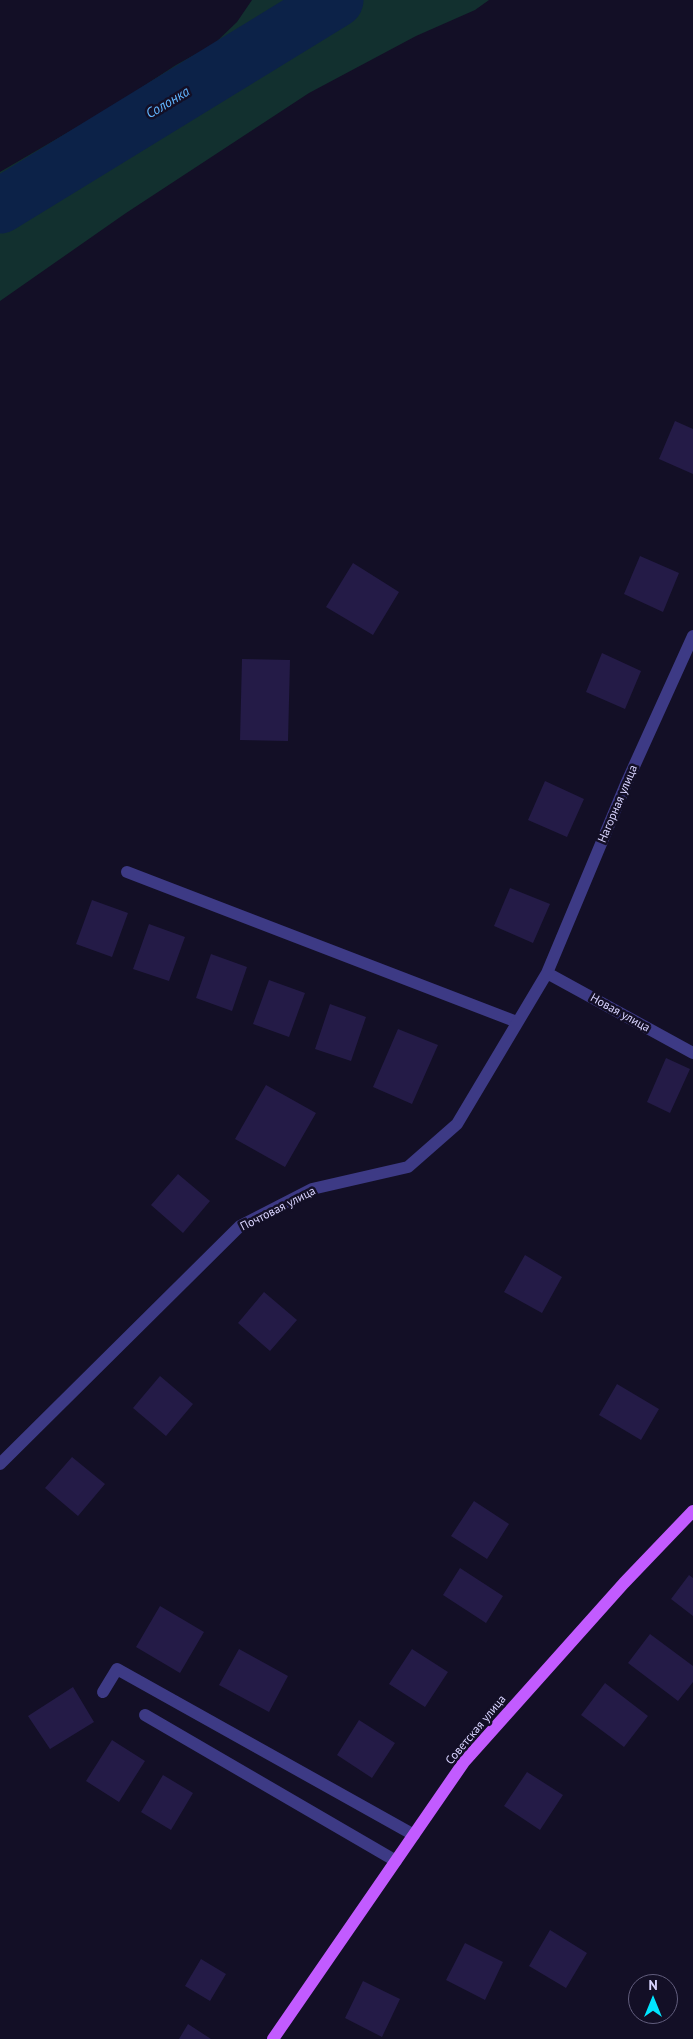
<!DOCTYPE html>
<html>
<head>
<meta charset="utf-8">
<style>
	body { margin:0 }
	#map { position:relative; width:693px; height:2039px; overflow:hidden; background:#130f26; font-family:"PT Sans",sans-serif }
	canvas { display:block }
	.north { position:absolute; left:628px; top:1974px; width:50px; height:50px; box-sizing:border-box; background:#130f26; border:1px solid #625e7d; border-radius:50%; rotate:0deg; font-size:14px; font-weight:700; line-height:20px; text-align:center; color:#d9d4ff }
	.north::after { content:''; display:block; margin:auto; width:18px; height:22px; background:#00e5ff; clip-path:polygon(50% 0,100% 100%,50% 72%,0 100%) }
</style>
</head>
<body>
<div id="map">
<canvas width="693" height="2039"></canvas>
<div class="north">N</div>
</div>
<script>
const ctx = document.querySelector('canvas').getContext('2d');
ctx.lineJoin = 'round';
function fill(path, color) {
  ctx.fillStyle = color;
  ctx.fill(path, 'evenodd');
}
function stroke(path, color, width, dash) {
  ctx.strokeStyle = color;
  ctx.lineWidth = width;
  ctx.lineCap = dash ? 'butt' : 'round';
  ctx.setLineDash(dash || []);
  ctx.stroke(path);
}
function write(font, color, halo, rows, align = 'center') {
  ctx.font = font + ' "PT Sans",sans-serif';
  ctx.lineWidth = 5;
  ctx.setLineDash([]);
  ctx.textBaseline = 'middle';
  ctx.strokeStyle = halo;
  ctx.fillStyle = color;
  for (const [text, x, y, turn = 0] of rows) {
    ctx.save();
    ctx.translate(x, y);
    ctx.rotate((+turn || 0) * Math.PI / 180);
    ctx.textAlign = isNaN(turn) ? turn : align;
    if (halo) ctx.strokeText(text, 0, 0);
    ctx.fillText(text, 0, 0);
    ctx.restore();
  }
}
fill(new Path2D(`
	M252,0H489L475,10L416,36L309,93L126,213L0,301V172L113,106L176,65L214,44L237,22Z`), '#12302f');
stroke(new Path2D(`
	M0,206L336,0`), '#0c2248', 55);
fill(new Path2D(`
	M675,421L693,429V474L659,459Z
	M640,556L679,573L663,612L624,594Z
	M353,563L399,592L373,635L326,607Z
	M602,653L641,671L625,709L586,692Z
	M242,659L290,660L288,741L240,740Z
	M545,781L584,799L567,837L528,820Z
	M510,888L550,904L533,943L494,926Z
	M92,900L128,913L112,957L76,944Z
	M149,924L185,937L169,981L133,969Z
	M211,954L247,967L232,1011L196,998Z
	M269,980L305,993L289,1037L253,1024Z
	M330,1004L366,1017L351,1061L315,1049Z
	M398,1029L438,1045L412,1104L373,1087Z
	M666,1058L690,1069L670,1113L647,1102Z
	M266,1085L316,1113L285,1167L235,1139Z
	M178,1174L210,1201L183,1233L151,1205Z
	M525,1255L562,1277L542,1313L504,1292Z
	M264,1292L297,1320L270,1351L238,1323Z
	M160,1376L193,1404L166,1436L133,1408Z
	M617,1384L659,1409L641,1440L599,1415Z
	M72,1457L105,1484L78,1516L45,1488Z
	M474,1501L509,1524L487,1559L451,1536Z
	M460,1568L503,1596L486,1623L443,1595Z
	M689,1575L693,1578V1616L671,1599Z
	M160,1606L204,1632L180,1673L136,1647Z
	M650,1634L693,1666V1682L678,1701L628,1663Z
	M239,1649L288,1676L269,1712L219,1685Z
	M412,1649L448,1672L425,1707L389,1684Z
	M605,1683L648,1716L624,1747L581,1715Z
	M73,1687L94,1722L50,1749L28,1716Z
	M359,1720L395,1743L372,1778L337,1755Z
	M112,1740L145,1761L119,1802L86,1781Z
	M527,1772L563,1795L540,1830L504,1806Z
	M163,1775L193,1793L171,1830L141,1812Z
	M550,1930L587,1953L566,1988L529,1966Z
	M465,1943L503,1962L485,2000L446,1980Z
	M201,1959L226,1974L210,2001L185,1986Z
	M363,1981L400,1999L382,2037L345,2018Z
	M188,2024L211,2039H179Z`), '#241b47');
stroke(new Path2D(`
	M127,872L517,1022
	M103,1692L117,1669L414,1835
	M145,1715L396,1861`), '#3d3a85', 12);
stroke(new Path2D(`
	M547,973L693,1053
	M0,1464L240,1226L312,1189L408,1167L457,1124L547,973L626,784L693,636`), '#3d3a85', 12);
stroke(new Path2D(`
	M273,2039L464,1762L624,1583L693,1511`), '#c25bff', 12);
write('12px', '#d9d4ff', '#130f26', [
	["Нагорная улица",618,804,-67],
	["Новая улица",620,1013,29],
	["Почтовая улица",278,1209,-27],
	["Советская улица",476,1730,-50]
]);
write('italic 14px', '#62b6ff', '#130f26', [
	["Солонка",168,103,-31]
]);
</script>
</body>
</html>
